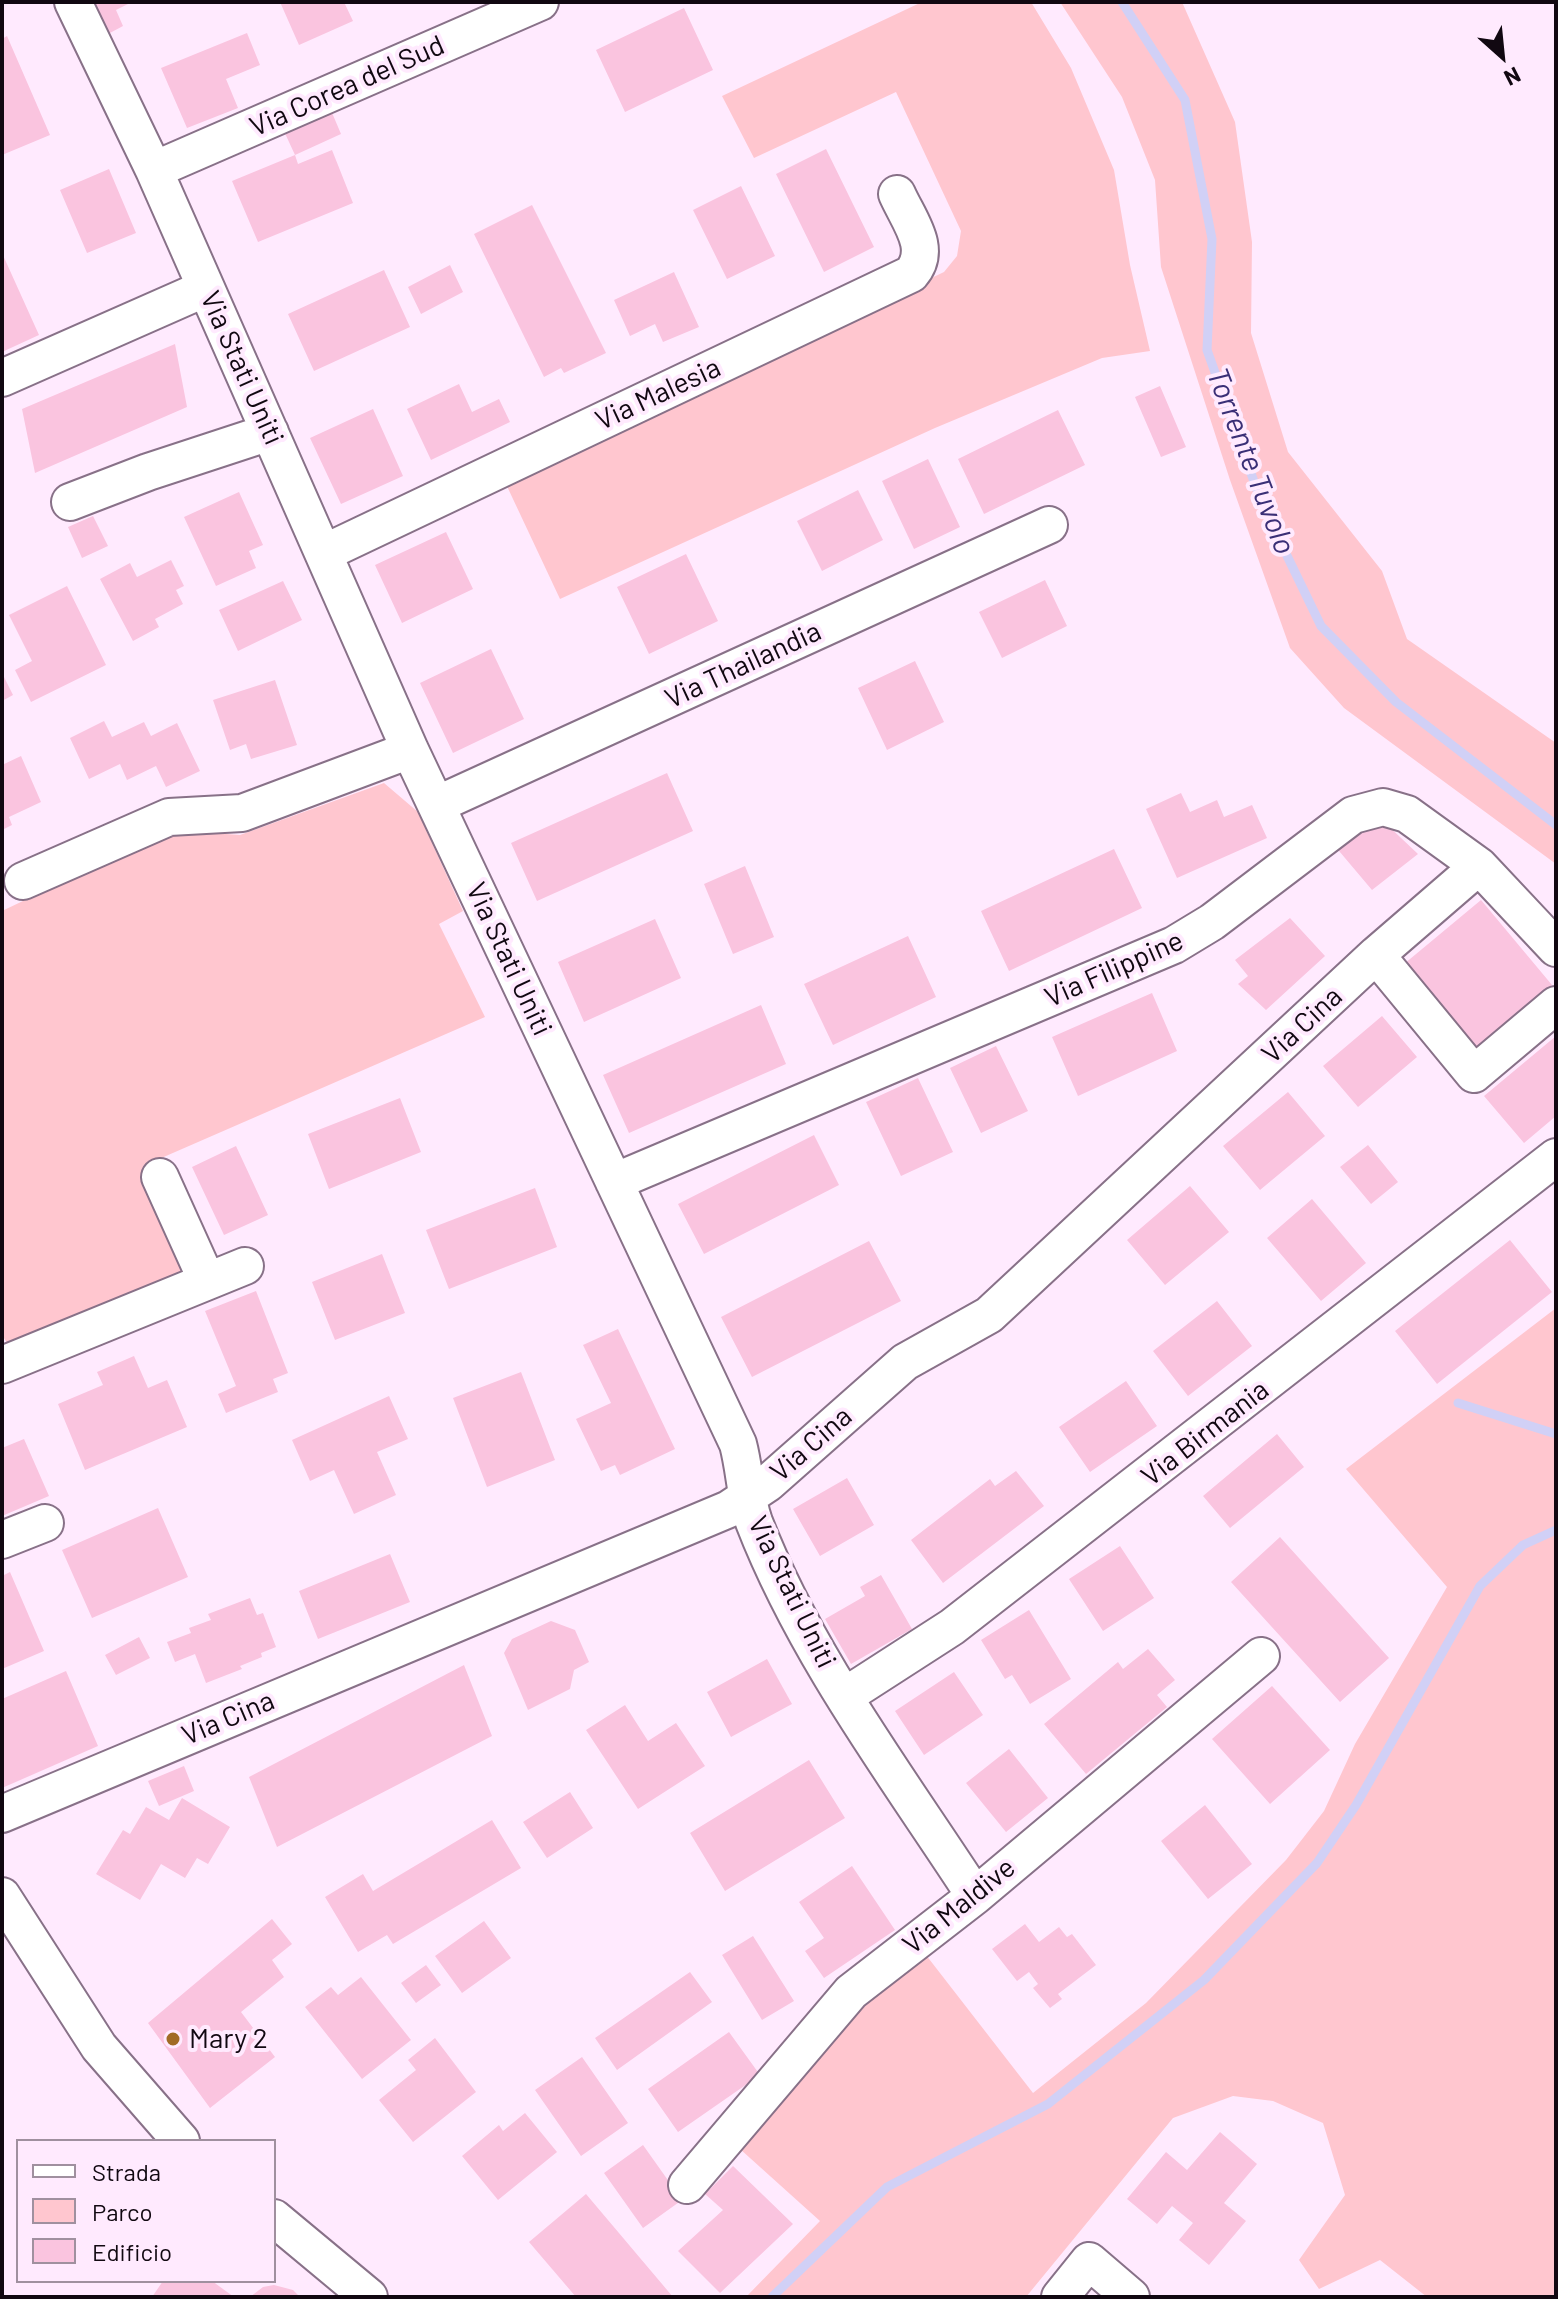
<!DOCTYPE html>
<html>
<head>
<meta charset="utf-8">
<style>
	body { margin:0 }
	#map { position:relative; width:1558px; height:2299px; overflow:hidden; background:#ffeafe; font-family:Barlow,sans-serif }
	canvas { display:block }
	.frame { position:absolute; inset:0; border:4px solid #110811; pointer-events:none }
	.legend { position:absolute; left:16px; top:2139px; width:260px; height:144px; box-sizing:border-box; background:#ffeafe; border:2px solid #a0909f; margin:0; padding:10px 14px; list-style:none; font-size:24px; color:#110811 }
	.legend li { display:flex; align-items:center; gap:16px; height:40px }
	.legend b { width:40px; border:2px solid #a0909f }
	.north { position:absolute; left:1462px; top:16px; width:80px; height:80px; -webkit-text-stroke:6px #ffeafe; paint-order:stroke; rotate:153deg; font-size:22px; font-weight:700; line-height:32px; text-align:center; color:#110811 }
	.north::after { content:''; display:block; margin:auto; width:28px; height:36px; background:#110811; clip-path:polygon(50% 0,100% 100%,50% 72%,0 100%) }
</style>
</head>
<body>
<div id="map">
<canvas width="1558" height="2299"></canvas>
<div class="frame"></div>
<ul class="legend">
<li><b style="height:10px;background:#fff"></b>Strada</li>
<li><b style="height:22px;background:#ffc6cf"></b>Parco</li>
<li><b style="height:22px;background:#fac4df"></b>Edificio</li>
</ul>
<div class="north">N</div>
</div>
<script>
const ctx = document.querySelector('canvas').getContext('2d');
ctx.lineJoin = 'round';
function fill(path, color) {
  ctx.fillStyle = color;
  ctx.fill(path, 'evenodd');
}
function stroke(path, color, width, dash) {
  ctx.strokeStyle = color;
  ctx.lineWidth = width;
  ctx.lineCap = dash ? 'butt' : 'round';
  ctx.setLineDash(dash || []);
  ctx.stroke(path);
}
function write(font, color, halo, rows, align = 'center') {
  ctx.font = font + ' Barlow,sans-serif';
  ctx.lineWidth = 8;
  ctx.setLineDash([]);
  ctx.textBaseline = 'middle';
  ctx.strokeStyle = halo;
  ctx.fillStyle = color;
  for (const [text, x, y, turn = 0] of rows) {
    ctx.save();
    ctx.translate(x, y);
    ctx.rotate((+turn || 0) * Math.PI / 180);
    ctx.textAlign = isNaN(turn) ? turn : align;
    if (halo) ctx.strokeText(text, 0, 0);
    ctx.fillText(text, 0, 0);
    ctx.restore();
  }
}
fill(new Path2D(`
	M922,2H1031L1071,68L1114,170L1130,265L1150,351L1102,358L935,428L560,599L505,482L944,272L957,256L961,231L896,92L754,158L722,96Z
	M1060,2H1182L1235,122L1252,242L1251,333L1288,452L1382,571L1407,639L1556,743V864L1344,708L1290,648L1230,480L1161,267L1155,180L1122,97Z
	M384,783L418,812L463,911L439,924L485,1017L143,1166L186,1275L11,1349L2,1335V911L172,830L240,835Z
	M1556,1308V2297H1427L1380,2260L1319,2289L1299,2260L1345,2195L1323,2123L1273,2101L1233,2096L1173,2118L1026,2297H746L820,2221L740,2149L860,2003L926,1955L1033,2093L1146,2003L1286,1860L1324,1811L1355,1744L1447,1587L1346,1469Z`), '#ffc6cf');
stroke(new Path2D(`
	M1122,2L1185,100L1212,239L1207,350L1262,504L1321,626L1396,702L1556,825
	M1458,1403L1556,1434
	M772,2297L887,2187L1048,2104L1204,1980L1317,1863L1356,1805L1480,1586L1523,1545L1556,1530`), '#d1d0f6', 9);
fill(new Path2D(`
	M93,2H132L116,10L123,26L108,34Z
	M280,2H344L353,21L299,45Z
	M684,8L713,70L625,112L596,50Z
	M247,33L260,65L226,79L238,108L187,128L161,68Z
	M7,36L50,135L2,155V39Z
	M330,108L341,134L295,155L283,129Z
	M826,149L874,247L824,272L776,174Z
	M332,150L353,203L258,242L232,181L295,155L298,164Z
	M109,169L136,233L87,253L60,190Z
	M741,186L775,256L727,279L693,210Z
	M532,205L606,353L564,373L561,368L544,377L474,234Z
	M2,253L39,335L2,352Z
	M450,265L463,292L421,314L408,287Z
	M384,270L410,327L314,371L288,314Z
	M674,272L699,327L663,342L655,324L630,336L614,300Z
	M175,344L187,407L35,473L22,409Z
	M459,384L472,412L499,399L510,422L431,460L407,409Z
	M1160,386L1186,447L1161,457L1135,397Z
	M373,409L403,476L341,504L310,438Z
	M1058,410L1085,465L984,514L958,459Z
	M928,459L960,527L914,549L882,481Z
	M858,490L883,540L822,571L797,521Z
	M239,492L263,545L249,551L256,568L216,586L184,517Z
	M93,516L108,546L82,558L68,527Z
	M446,532L473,589L402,623L375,565Z
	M686,554L718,621L649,654L617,587Z
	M171,560L184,586L176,590L183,604L155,619L159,627L133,641L100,579L130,563L137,577Z
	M1045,580L1067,626L1002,658L979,612Z
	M283,581L302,620L238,651L219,610Z
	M67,586L106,665L31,702L15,670L32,661L9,615Z
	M491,649L524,719L453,753L420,683Z
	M915,661L944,722L887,750L858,688Z
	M2,673L13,695L2,701Z
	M275,680L297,745L251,759L246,744L230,750L213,700Z
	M104,721L112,737L144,722L151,736L177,723L200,771L166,787L156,766L127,780L120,764L89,779L70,738Z
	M21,756L41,802L9,817L12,825L2,830V765Z
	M667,773L693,831L537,901L511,843Z
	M1181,793L1190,812L1217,800L1224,817L1252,805L1267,838L1177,878L1146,809Z
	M1382,820L1418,854L1372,890L1334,845Z
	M1114,849L1142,908L1009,971L981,911Z
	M745,866L774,937L733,954L704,884Z
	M1481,900L1552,985L1469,1054L1398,969Z
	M1290,918L1325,956L1266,1010L1238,984L1248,976L1235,960Z
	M655,919L681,978L584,1022L558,962Z
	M908,936L936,997L833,1045L804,984Z
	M1152,993L1177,1051L1078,1096L1052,1037Z
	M761,1005L786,1064L629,1133L603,1075Z
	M1382,1016L1417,1057L1358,1107L1323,1066Z
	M1556,1036V1116L1524,1143L1484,1096Z
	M996,1046L1028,1111L981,1133L950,1068Z
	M918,1078L953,1152L901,1176L866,1102Z
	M1288,1092L1325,1136L1260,1190L1223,1146Z
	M400,1098L421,1152L329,1189L308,1134Z
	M814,1135L839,1185L704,1254L678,1204Z
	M1368,1145L1398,1182L1371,1204L1340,1167Z
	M236,1146L268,1215L224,1235L192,1167Z
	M1190,1186L1229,1232L1165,1285L1127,1240Z
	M535,1188L557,1247L449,1289L426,1230Z
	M1312,1199L1366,1263L1321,1301L1267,1238Z
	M1510,1240L1552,1292L1437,1384L1395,1331Z
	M869,1241L901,1301L752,1377L721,1317Z
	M382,1254L405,1313L335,1340L312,1282Z
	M256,1291L288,1373L273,1379L278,1392L226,1413L218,1394L236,1386L205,1311Z
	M1217,1301L1252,1346L1188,1396L1153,1351Z
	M618,1329L675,1449L620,1475L615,1465L601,1471L576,1419L611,1403L583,1345Z
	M134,1356L148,1388L167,1380L187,1427L85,1470L58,1404L103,1385L97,1372Z
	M521,1372L555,1460L487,1487L453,1398Z
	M1126,1381L1157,1426L1090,1472L1059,1427Z
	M389,1396L408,1439L377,1452L396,1495L354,1514L334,1470L310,1481L292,1440Z
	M1277,1434L1304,1467L1230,1528L1203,1496Z
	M24,1439L49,1496L2,1516V1448Z
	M1016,1471L1044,1506L943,1583L911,1540L990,1479L995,1486Z
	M847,1478L874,1525L820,1556L793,1509Z
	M158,1508L188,1577L92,1618L62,1550Z
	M1280,1537L1389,1658L1340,1702L1231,1582Z
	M1120,1546L1154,1598L1103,1631L1069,1579Z
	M390,1554L410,1602L318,1639L299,1591Z
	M10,1572L44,1651L2,1669V1576Z
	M881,1575L912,1629L851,1664L825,1619L865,1596L860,1587Z
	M250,1598L257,1615L263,1613L276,1647L261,1653L262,1657L240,1666L242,1669L206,1683L195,1654L175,1662L167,1642L191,1633L189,1628L211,1620L208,1614Z
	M1029,1610L1071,1679L1030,1704L1012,1675L1005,1679L981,1640Z
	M551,1621L575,1630L589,1662L574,1670L570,1689L528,1710L504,1653L512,1639Z
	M139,1637L150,1658L116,1675L105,1655Z
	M1148,1649L1175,1680L1157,1695L1167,1707L1086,1774L1044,1724L1118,1662L1123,1669Z
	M767,1659L792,1704L731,1737L707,1692Z
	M464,1665L492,1736L277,1847L249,1777Z
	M66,1671L98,1746L2,1788V1699Z
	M954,1672L983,1715L924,1755L895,1711Z
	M1272,1686L1330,1750L1270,1804L1212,1739Z
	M625,1705L648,1741L676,1723L705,1766L638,1809L586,1730Z
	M1009,1749L1048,1798L1006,1832L966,1783Z
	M809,1760L845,1818L725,1891L690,1833Z
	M184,1766L194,1791L159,1806L148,1781Z
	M570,1792L593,1828L547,1858L523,1822Z
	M182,1798L230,1827L208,1864L197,1858L185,1878L161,1864L140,1900L96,1874L123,1830L130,1834L146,1807L169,1820Z
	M1205,1805L1252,1864L1208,1899L1161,1841Z
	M492,1820L521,1868L393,1944L387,1935L358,1952L325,1897L363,1874L373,1891Z
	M852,1866L895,1930L824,1978L805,1951L824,1938L799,1902Z
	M272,1919L292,1944L272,1960L284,1977L241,2012L275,2057L210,2108L148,2023Z
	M484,1921L511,1958L462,1993L435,1956Z
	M1025,1924L1039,1942L1059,1927L1067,1937L1072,1934L1096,1965L1058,1994L1062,1999L1050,2008L1033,1988L1038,1984L1029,1972L1017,1981L992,1949Z
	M753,1936L794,2001L762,2020L722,1955Z
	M426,1965L441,1985L416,2003L401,1983Z
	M690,1972L712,2002L617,2070L595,2038Z
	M361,1977L411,2040L362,2079L305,2007L331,1987L338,1995Z
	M729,2032L760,2075L678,2132L648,2089Z
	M435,2038L476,2092L413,2142L379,2100L416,2070L408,2060Z
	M582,2057L628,2123L581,2156L535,2090Z
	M525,2113L557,2152L498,2200L462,2156L499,2125L503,2131Z
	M1220,2132L1257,2164L1224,2203L1246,2221L1209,2265L1179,2240L1193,2223L1172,2206L1157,2224L1127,2199L1166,2152L1187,2170Z
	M643,2145L682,2200L643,2228L604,2173Z
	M733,2166L793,2224L720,2293L678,2251L723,2210L705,2194Z
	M586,2194L673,2297H576L529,2242Z
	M163,2281H212L234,2297H152Z
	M274,2285L293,2290L300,2297H250L263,2287Z`), '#fac4df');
const minor = new Path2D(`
	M73,2L154,170L410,750L738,1444C745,1470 745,1497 754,1522C806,1656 897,1776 975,1896
	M154,170L540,2
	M2,378L206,288
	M70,502L148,472L270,432
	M324,553L911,274C933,249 909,221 897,194
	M436,805L1049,525
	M23,881L169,817L242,813L410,750
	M1376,955L1474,1074L1556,1005
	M160,1177L207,1281
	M614,1182L1174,945L1212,922L1353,815L1383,807L1407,814L1479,866L1556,948
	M2,1365L245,1266
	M2,1540L45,1523
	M845,1696L952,1627L1556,1157
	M2,1814L729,1509L768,1483L905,1362L989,1315L1376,955L1479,866
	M2,1896L99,2047L181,2141
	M687,2185L851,1992L975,1896L1261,1656
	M274,2218L369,2297
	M1060,2297L1089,2261L1131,2297`);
stroke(minor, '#887188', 40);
stroke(minor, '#fff', 36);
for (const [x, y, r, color] of [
	[173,2039,8,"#a16b25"]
]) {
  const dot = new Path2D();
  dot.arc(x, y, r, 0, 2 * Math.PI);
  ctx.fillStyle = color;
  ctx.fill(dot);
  stroke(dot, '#ffeafe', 3);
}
write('28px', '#110811', '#ffeafe', [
	["Via Corea del Sud",347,86,-24],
	["Via Stati Uniti",242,368,66],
	["Via Malesia",658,394,-25],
	["Via Thailandia",743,665,-25],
	["Via Stati Uniti",509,959,65],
	["Via Filippine",1114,969,-24],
	["Via Cina",1302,1025,-43],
	["Via Birmania",1205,1433,-38],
	["Via Cina",811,1444,-41],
	["Via Stati Uniti",792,1592,64],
	["Via Cina",228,1718,-23],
	["Via Maldive",959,1906,-39]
]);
write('28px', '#110811', '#ffeafe', [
	["Mary 2",189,2039]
], 'left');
write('italic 30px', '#3a2f76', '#ffeafe', [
	["Torrente Tuvolo",1251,461,69]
]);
</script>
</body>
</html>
